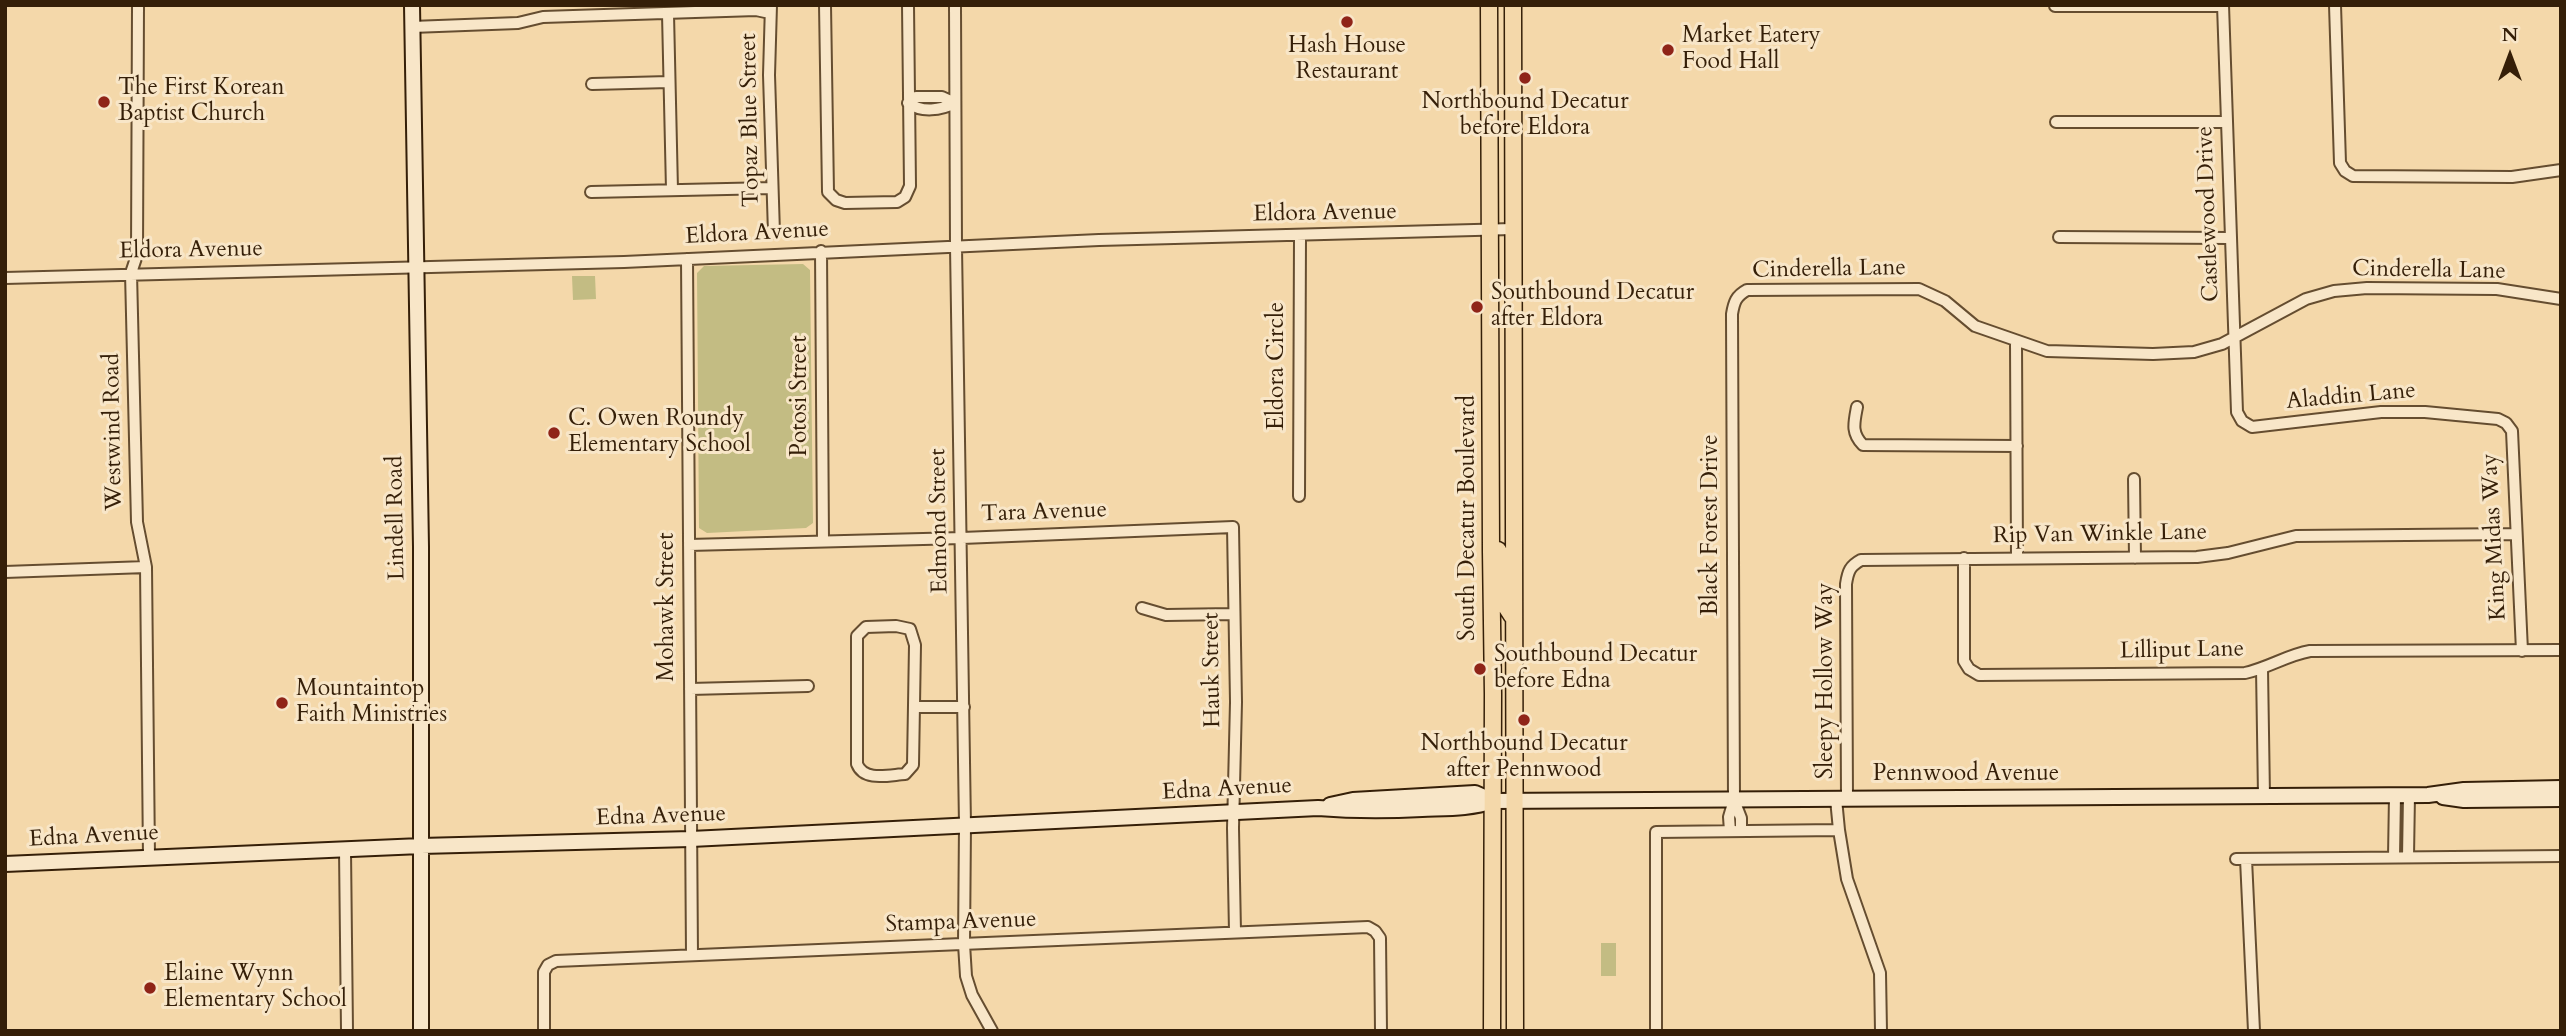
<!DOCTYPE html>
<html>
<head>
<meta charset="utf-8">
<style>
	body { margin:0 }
	#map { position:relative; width:2566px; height:1036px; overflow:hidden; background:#f4d8aa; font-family:Cardo,serif }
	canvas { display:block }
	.frame { position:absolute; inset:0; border:7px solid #351f08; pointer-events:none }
	.north { position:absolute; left:2475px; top:21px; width:70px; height:70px; -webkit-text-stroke:5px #f8e6c8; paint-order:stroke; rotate:0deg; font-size:19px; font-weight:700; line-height:28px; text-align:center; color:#351f08 }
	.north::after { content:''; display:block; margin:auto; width:24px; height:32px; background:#351f08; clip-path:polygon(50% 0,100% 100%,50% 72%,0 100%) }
</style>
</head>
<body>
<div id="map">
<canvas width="2566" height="1036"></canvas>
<div class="frame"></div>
<div class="north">N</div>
</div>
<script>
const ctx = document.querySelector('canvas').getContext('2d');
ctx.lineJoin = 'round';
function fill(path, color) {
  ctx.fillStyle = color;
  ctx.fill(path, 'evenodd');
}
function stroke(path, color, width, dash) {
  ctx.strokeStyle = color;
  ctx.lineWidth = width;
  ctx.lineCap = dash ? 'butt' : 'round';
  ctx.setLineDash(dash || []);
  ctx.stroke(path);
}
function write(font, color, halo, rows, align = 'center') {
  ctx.font = font + ' Cardo,serif';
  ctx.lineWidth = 6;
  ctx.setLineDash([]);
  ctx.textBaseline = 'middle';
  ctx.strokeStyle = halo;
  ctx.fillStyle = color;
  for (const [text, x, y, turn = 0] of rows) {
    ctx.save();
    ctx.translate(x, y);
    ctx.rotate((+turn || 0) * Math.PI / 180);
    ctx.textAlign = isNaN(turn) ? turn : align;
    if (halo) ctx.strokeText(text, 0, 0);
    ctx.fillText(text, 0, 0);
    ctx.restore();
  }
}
fill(new Path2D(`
	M803,264L810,270L813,523L806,528L707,533L699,528L697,273L704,266Z
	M572,276H595L596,299L573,300Z
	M1601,943H1616V976H1601Z`), '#c3bc83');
const street = new Path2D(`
	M138,5L137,255L131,273L137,522L146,567L149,857
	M771,5L769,75L774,233
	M825,5L828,192L836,200L845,203L897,202L905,197L910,186L908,5
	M955,5L956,247L965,825L964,944L966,976L972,995L992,1031
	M2223,5L2237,412L2242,421L2252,427L2381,412H2425L2498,419L2506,423L2512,431L2522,651
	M2335,5L2340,163L2345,171L2353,176L2512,177L2561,170
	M2055,6H2223
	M668,14L672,190
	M412,27L518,23L543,17L756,10L770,13
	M592,84L669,82
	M916,97H942L955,103C941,110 922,113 908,103Z
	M2056,122H2227
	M591,192L772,188
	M2059,237L2230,238
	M821,251L823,540
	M687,259L692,954
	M5,278L624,262L1099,240L1512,229
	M2016,342L2017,558
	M1857,407C1854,423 1851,433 1863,445L2017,446
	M2134,479L2135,558
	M1299,496L1300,236
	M689,545L962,538L1233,527L1236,702L1233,828L1235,932
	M1964,558V661L1969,669L1979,675L2245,673C2268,668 2287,655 2310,651L2561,650
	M5,572L146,567
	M1142,608L1166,615L1233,614
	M896,626L910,629L915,645L913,765L905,774C889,775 864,782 857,764V636L866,627Z
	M2262,669L2264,796
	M690,689L808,686
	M915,707H964
	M1847,799L1846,584C1848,571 1850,566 1861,560L2197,557L2228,553L2296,536L2516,534
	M1734,800L1741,818V831
	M1839,830L1847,879L1880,973L1881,1031
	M1730,831L1729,817L1734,800L1732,314C1734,302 1736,296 1747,290L1919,289L1945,301L1975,326L2047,351L2153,354L2194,352L2222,344L2306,299L2334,291L2367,288L2497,289L2561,299
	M345,850L347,1031
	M2394,857L2395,795
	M2408,857L2409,795
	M2236,859L2561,856
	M2246,859L2254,1031
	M544,1031V972L548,965L556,961L1368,927L1375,931L1380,938L1381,1031
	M1656,1031V832L1839,830L1836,799`);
const secondary = new Path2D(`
	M412,5L421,547V1031
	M2443,797L2464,800L2561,799
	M1330,805L1353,800L1475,793L1493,801
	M5,864L421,846L691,839L1318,808C1353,811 1387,811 1422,809C1446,808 1470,809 1493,801L2428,795L2464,790L2561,788`);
const primary = new Path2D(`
	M1489,5L1491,551L1493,694L1492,1031
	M1513,5L1515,1031
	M1498,550L1501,556L1505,605L1512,616`);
stroke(street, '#654d30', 14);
stroke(secondary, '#351f08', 18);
stroke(primary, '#351f08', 19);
stroke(street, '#f8e6c8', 10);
stroke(secondary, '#f8e6c8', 14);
stroke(primary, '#f4d8aa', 16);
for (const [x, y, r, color] of [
	[1347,22,7,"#8f2418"],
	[1668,50,7,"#8f2418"],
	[1525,78,7,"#8f2418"],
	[104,102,7,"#8f2418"],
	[1477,307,7,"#8f2418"],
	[554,433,7,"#8f2418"],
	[1480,669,7,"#8f2418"],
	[282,703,7,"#8f2418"],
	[1524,720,7,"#8f2418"],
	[150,988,7,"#8f2418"]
]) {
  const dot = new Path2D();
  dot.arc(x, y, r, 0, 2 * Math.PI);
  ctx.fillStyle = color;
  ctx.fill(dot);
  stroke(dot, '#f8e6c8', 2.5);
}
write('23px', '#351f08', '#f8e6c8', [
	["Market Eatery",1682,37],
	["Food Hall",1682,63],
	["Hash House",1347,47,"center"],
	["Restaurant",1347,73,"center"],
	["The First Korean",118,89],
	["Baptist Church",118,115],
	["Northbound Decatur",1525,103,"center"],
	["before Eldora",1525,129,"center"],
	["Southbound Decatur",1491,294],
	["after Eldora",1491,320],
	["C. Owen Roundy",568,420],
	["Elementary School",568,446],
	["Southbound Decatur",1494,656],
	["before Edna",1494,682],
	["Mountaintop",296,690],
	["Faith Ministries",296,716],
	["Northbound Decatur",1524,745,"center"],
	["after Pennwood",1524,771,"center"],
	["Elaine Wynn",164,975],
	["Elementary School",164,1001]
], 'left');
write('23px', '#351f08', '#f8e6c8', [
	["Topaz Blue Street",751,120,-91],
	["Eldora Avenue",1325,214,-1],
	["Castlewood Drive",2209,214,-92],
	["Eldora Avenue",757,234,-3],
	["Eldora Avenue",191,251,-1],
	["Cinderella Lane",1829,270,-1],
	["Cinderella Lane",2429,271,1],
	["Eldora Circle",1278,366,-90],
	["Potosi Street",801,396,-90],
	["Aladdin Lane",2351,397,-5],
	["Westwind Road",114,432,-91],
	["Tara Avenue",1044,513,-2],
	["Lindell Road",397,518,-91],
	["South Decatur Boulevard",1469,518,-90],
	["Edmond Street",940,521,-91],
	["Black Forest Drive",1712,525,-90],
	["Rip Van Winkle Lane",2100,535,-1],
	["King Midas Way",2495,537,-93],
	["Mohawk Street",668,607,-90],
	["Lilliput Lane",2182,651,-1],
	["Hauk Street",1213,670,-91],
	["Sleepy Hollow Way",1827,681,-90],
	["Pennwood Avenue",1966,775],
	["Edna Avenue",1227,790,-3],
	["Edna Avenue",661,817,-2],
	["Edna Avenue",94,837,-3],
	["Stampa Avenue",961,923,-2]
]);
</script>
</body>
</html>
